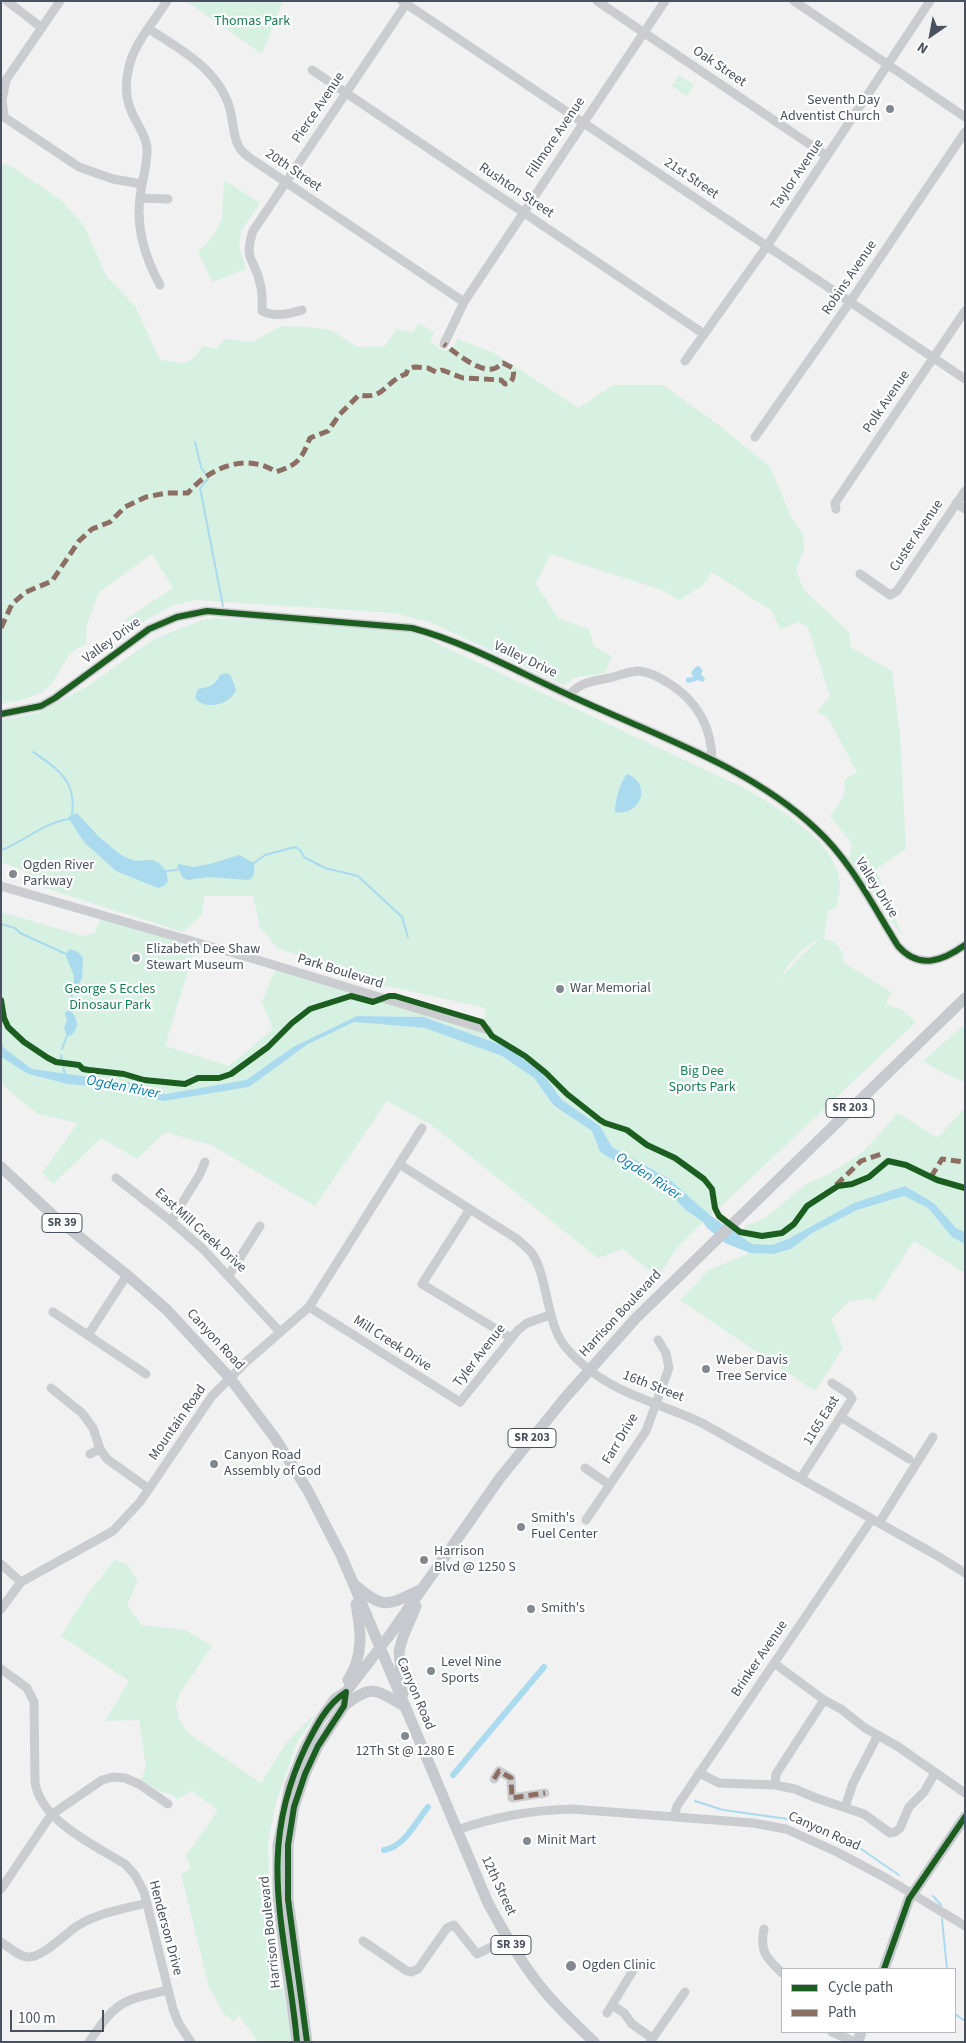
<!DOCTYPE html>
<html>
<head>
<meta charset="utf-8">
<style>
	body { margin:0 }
	#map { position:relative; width:966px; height:2043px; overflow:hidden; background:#f1f1f1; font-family:"Source Sans 3",sans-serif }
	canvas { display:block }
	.frame { position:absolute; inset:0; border:2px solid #48515d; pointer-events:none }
	.legend { position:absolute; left:781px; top:1968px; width:175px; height:65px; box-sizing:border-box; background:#fff; border:1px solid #b6b9be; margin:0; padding:6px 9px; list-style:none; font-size:15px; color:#48515d }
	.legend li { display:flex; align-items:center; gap:10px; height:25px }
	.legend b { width:25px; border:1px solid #b6b9be }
	.north { position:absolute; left:906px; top:10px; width:50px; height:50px; -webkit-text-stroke:4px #fff; paint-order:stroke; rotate:213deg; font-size:14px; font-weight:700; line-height:20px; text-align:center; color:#48515d }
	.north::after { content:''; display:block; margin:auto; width:18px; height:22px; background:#48515d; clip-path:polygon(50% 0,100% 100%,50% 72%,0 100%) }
	.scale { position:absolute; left:10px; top:2010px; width:94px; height:22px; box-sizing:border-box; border:2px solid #48515d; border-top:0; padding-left:6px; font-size:15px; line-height:18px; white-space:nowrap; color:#48515d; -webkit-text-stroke:4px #fff; paint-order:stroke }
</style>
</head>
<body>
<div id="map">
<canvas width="966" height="2043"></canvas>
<div class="frame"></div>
<ul class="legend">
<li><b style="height:6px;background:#1b5e20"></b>Cycle path</li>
<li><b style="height:6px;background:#8d6e63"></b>Path</li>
</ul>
<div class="north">N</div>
<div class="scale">100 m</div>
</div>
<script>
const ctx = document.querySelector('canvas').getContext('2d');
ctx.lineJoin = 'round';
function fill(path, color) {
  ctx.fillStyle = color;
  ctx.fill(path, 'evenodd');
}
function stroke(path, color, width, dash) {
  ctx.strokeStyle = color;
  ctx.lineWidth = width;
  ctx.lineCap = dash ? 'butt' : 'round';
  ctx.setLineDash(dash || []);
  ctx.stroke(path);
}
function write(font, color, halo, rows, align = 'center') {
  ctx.font = font + ' "Source Sans 3",sans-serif';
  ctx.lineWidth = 4.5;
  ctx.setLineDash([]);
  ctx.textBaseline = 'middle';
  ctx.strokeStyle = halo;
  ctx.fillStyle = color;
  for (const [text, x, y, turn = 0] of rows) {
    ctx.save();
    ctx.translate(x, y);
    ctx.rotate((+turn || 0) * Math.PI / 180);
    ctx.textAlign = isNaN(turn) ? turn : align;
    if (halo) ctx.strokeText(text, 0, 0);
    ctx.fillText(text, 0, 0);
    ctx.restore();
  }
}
fill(new Path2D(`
	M186,1H283L262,54Z
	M679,75L694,85L687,96L672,86Z
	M1,163L11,166L62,201L84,226L107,277L135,306L160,360C186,363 187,368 203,346L216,349L225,339L252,342L282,326L306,327L331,330L357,347L385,346L397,329L413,333L419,323L434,332L430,342L444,351L454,346L457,339L492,352L579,408L613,385H663L720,426L770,467L791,517L803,533L804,548L796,571L804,590L850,633V647L892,671L900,735L906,849L876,869L903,938L849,858L852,844L830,816C838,806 848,795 844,780L857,772L828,718L817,712L830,696L808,628L800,622L780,629L772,611L712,572L703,585L679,600L662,590L550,554L536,584L559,619L589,629L594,646L612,657L605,673L574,678L564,685L430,622L394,613L196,600L173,605L132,628L126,619L173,588L152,554L99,592L86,627V644C63,654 65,666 51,684C42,697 16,701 1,704Z
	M224,180L260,203L241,231L239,246L246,269L212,282L198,252L213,236L222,219Z
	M215,618L363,626L413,632L746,789C778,808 840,843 840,886C840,893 837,902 836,909L828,910L824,939C838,941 843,950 844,963L891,992L886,1004L902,1010L916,1022L711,1216L668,1178L612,1147L600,1126L562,1100L543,1074L507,1047L425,1017L357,1016L293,1047L246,1080L166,1094L32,1069L3,1048L1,1042V912L83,936L95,933L101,917L196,945L165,1046L229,1066L273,1029L262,1002L275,970L485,1030V1008L383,985L277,948L260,927L253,896H204L202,915L183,932L39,886L25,871L1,862V720L38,713L88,686L154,639L202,620ZM820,940L809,948L780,978C789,964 804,943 820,940Z
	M354,1022L425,1028L502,1056L534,1078L554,1107L592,1131L600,1152L672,1196L687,1211L703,1222L677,1248L658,1277L623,1249L598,1258L430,1124L387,1101L315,1206L211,1145L165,1132L137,1159L101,1138L53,1184L42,1173L78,1123L38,1114L1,1084V1057L28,1074L68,1084L129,1090L164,1101L249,1087L308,1044Z
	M965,1024V1082L939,1071L923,1061Z
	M965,1108V1232L956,1228L934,1203L905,1186L854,1203L788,1239L772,1245L752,1244L736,1235L747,1225L759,1221L770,1214L806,1184L827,1175L862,1153L898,1113L937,1138Z
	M904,1196L928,1208L952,1237L965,1244V1273L914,1241L874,1301L870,1298L849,1301L831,1319L843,1348L815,1391L680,1300L709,1270L750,1253L773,1254L791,1249L812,1233L857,1210Z
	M115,1560L127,1564L138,1581L127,1605L141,1625L185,1630L212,1646L179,1695L176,1705L179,1719L188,1733L261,1783L286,1743L316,1713L296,1744L276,1803L268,1842L270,1912L292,2042H258L239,2015L234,2021L224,2014L209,1987L181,1874L191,1869L186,1856L218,1810L192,1791L178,1799L171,1794L160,1792L141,1779L146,1767L139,1720L105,1721L129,1681L61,1636L86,1596Z`), '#d6f0e2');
fill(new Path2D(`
	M697,666L700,667L703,671L701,674L705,679L703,682L698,680L689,683L686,682V678L693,677L691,672Z
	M227,673L231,676L236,690C230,705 206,711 195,698L198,689C209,687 215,686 220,675Z
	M627,774C654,785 639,817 615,812C615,801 619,784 627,774Z
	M77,813L99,837L121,855L135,861L152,860L159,863L166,871L168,881L164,886L158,888L116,871L84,842L69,819V816Z
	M239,855L254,863C254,870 256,877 248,880L209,877L188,880L183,878L177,866L179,864L193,867L210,864Z
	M70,949L78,952L83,958L82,978L72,997L64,990V985L68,982H74C75,971 67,964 66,954Z
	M70,1009C77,1019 80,1025 72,1035L67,1036L64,1028L67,1021L65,1013Z
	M357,1016L424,1017L507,1047L543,1074L562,1100L600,1126L612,1147L668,1178L711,1216L752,1244L772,1245L788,1239L854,1203L905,1186L934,1203L956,1228L965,1232V1244L952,1237L928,1208L904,1196L857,1210L812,1233L791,1249L773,1254L750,1253L725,1243L707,1228L703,1222L687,1211L672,1196L600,1152L592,1131L554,1106L534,1078L502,1056L425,1028L354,1022L308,1044L249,1087L164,1101L134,1096L129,1090L68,1084L28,1074L1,1057V1042L4,1048L32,1069L133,1083L139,1090L166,1094L246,1080L293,1047Z`), '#aadaee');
stroke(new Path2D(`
	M195,442L201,467L205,473
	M208,479L200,488L223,606
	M33,752C57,768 77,781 72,814
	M2,850C25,841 43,823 69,819
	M254,863L265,855L295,847L300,850L304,857L325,868L358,876L402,917L408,937
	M166,871L177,870
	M1,924L15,928L20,933L66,954
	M70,1009L72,997
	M62,1049L67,1036
	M61,1055L65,1075
	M695,1801L723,1810L788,1819L836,1836L851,1842L899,1875
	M933,1896L941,1905
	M942,1919L947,1969
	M955,2014L965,2021`), '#aadaee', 2);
stroke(new Path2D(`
	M453,1775L544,1667
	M384,1850C404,1847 416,1822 428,1807`), '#aadaee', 6);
stroke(new Path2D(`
	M7,1L42,28
	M60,1L6,80L2,100L4,117L79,167L113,179L142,184
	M402,1L965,379
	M597,1L827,156
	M794,1L965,117
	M149,29C178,48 211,65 226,98C234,113 231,132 239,147C241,151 246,155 250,158L464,302
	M312,70L704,334
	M140,198L168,199
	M160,285C145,257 136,229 140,197C142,180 148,164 147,147C145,131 133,120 129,105C125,93 126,79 129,67C134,43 154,22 167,1
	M302,310C290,314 274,317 262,311C262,302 263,292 260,283C255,258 243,262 253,231L408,1
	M444,344L464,302L665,1
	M685,361L767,246L930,1
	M755,437L850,302L965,132
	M956,503L965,509
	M836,509L835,503L965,311
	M860,574L890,595L897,591L965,491
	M569,695C582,681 591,682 609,678C618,676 630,671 639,671C651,672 660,678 670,684C697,701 712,728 712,760
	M1,714L41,706L55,698L149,629L177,617L207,611L412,628C468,643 518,672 571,696C652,734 751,767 816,829C851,861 873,906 898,946C919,970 943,961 965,945
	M1,886L254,959L488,1030
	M399,1164L517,1239C521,1243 527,1247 531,1252C546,1272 546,1311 558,1335C563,1346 571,1354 580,1362C614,1394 660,1403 702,1423L936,1555L965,1573
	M116,1178L171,1221L203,1249L280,1332
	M470,1209L422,1284L511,1338
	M171,1221L200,1174L205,1162
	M229,1275L260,1226
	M309,1307L460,1402L518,1330L527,1323L550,1315
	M53,1312L146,1374
	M88,1335L127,1275
	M51,1388L82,1413L93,1428L100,1449L107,1459L149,1489
	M841,1417L909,1459
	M90,1454L100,1449
	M585,1468L610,1485
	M801,1478L852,1399L849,1394L832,1383
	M586,1520L646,1431L669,1368L666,1353L658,1340
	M879,1523L933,1437
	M1,1564L21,1582
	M1,1609L21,1582L113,1531L140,1502L212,1396L246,1362L309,1307L422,1128
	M774,1663L824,1700L841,1709L865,1728L897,1746L965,1793
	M1,1669L27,1688L34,1702L35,1782C40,1820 94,1845 125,1864L135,1875L144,1892L173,2009L179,2024L191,2042
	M699,1773L719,1783L775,1785L795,1789L816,1798L864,1814L890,1833L895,1832L900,1828L909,1807L924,1792L935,1773
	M494,1779L499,1771L511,1778L512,1798L545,1793
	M775,1785L776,1774L824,1700
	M845,1807L853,1783L878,1735
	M674,1817L677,1806L872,1519
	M457,1830C494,1817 532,1810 572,1809L753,1823L786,1829L837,1852L886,1878L965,1926
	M1,1889L51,1815L102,1780L113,1777L125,1778L139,1784L168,1804
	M764,1929C759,1952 767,1958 782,1973
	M363,1941L407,1971L411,1972L418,1969L447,1928L454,1925L477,1954L507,1939
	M1,1942C9,1947 19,1957 28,1957C42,1958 65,1934 77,1926C98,1913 123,1909 147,1903
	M612,2005L624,2013L632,2024L652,2038
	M607,2013L634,1969
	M832,2032L855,2042
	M89,2042C117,2001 120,2001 168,1990
	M650,2042L685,1992`), '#cbcccf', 9);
stroke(new Path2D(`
	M1,1167L56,1218L127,1275L166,1309L230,1378L275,1438L307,1489L342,1557L488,1903C505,1934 522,1965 546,1993C560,2010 578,2026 594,2042
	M355,1585C385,1611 388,1605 422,1589
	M348,1680C364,1655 361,1631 356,1604
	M403,1694L399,1651L403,1637L416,1606
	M344,1706C372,1684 375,1689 404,1706
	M884,1969L909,1899L965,1817
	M297,2042L278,1900V1845L290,1785L304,1750L320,1720L335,1699L346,1692L389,1636L500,1478L564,1399L635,1319L965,998
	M307,2042L288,1899V1845L294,1807L305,1774L318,1746L344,1706L346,1692
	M858,2042L861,2032`), '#c6cace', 11);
stroke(new Path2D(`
	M1,628L12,604L26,592L52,581L79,541L92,529L110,522L125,507L146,497L167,493H188C209,468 246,452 276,472C299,464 301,460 310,438L328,431L340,414L359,395C385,400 384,382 406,374L408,369L414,367L428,368L436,372L442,370L463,378L501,380L505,384L510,383C514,378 514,375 513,368L503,363C500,365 496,369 492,369C479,372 454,352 444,344
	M931,1177L942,1159L965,1162
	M836,1185L861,1161L884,1153
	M494,1779L499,1771L511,1778L512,1798L545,1793`), '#8d6e63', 5, [10, 5]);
stroke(new Path2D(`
	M1,714L41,706L55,698L149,629L177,617L207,611L412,628C468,643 518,672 571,696C652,734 751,767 816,829C851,861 873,906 898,946C919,970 943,961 965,945
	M1,1000L4,1018L8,1027L24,1042L48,1058L56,1062L79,1065L83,1069L89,1070L124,1074L144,1080L185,1084L198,1078H219L231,1074L268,1047L292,1023L310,1009L351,996L373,1002L389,996H395L482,1022L492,1036L525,1056L546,1073L567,1094L600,1120L605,1123L627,1130L647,1145L675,1158L704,1179L712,1189L715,1208L719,1216L740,1232L762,1236L782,1233L794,1224L807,1206L838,1186L852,1184L869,1177L888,1161L906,1165L937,1180L965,1188
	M884,1969L909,1899L965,1817
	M297,2042C287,1932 254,1854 306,1746C316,1726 327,1704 346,1692
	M307,2042L288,1899V1845L294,1807L305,1774L318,1746L344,1706L346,1692`), '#1b5e20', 6);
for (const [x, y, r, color] of [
	[890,109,5,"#838991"],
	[13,874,5,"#838991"],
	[136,958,5,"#838991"],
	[560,989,5,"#838991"],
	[706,1369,5,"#838991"],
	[214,1464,5,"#838991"],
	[521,1527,5,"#838991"],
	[424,1560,5,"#838991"],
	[531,1609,5,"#838991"],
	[431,1671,5,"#838991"],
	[405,1736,5,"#838991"],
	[527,1841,5,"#838991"],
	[571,1966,6,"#838991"]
]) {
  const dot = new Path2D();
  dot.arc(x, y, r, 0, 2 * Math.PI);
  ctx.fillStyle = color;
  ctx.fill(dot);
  stroke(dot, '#fff', 2);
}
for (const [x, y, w] of [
	[850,1108,48],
	[62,1223,40],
	[532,1438,48],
	[511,1945,40]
]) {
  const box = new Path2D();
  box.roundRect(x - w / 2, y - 9.5, w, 19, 4);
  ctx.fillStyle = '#fff';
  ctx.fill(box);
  stroke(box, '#48515d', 1);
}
write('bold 12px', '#48515d', null, [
	["SR 203",850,1108],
	["SR 39",62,1223],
	["SR 203",532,1438],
	["SR 39",511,1945]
]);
write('14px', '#188055', '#fff', [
	["Thomas Park",252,22],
	["George S Eccles",110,990],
	["Dinosaur Park",110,1006],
	["Big Dee",702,1072],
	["Sports Park",702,1088]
]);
write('14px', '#48515d', '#fff', [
	["Oak Street",719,67,34],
	["Pierce Avenue",319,108,-56],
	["Fillmore Avenue",556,138,-56],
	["20th Street",293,171,34],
	["Taylor Avenue",798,175,-56],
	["21st Street",691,179,34],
	["Rushton Street",516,191,34],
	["Robins Avenue",850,278,-56],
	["Polk Avenue",887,402,-56],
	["Custer Avenue",917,536,-56],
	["Valley Drive",112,641,-36],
	["Valley Drive",525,660,25],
	["Valley Drive",876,888,58],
	["Park Boulevard",340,972,17],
	["East Mill Creek Drive",200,1231,42],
	["Harrison Boulevard",621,1314,-47],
	["Canyon Road",215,1340,47],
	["Mill Creek Drive",392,1344,33],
	["Tyler Avenue",480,1356,-52],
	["16th Street",653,1387,21],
	["1165 East",822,1421,-58],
	["Mountain Road",178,1423,-55],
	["Farr Drive",621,1439,-59],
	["Brinker Avenue",760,1659,-56],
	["Canyon Road",415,1694,67],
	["Canyon Road",824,1832,24],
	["12th Street",498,1886,65],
	["Henderson Drive",165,1928,75],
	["Harrison Boulevard",271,1932,-96]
]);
write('14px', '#48515d', '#fff', [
	["Seventh Day",880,101,"right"],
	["Adventist Church",880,117,"right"],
	["Ogden River",23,866],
	["Parkway",23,882],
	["Elizabeth Dee Shaw",146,950],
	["Stewart Museum",146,966],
	["War Memorial",570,989],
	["Weber Davis",716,1361],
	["Tree Service",716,1377],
	["Canyon Road",224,1456],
	["Assembly of God",224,1472],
	["Smith's",531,1519],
	["Fuel Center",531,1535],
	["Harrison",434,1552],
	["Blvd @ 1250 S",434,1568],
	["Smith's",541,1609],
	["Level Nine",441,1663],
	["Sports",441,1679],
	["12Th St @ 1280 E",405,1752,"center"],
	["Minit Mart",537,1841],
	["Ogden Clinic",582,1966]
], 'left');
write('italic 15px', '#0d7dab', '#fff', [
	["Ogden River",123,1088,11],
	["Ogden River",648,1177,33]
]);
</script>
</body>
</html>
